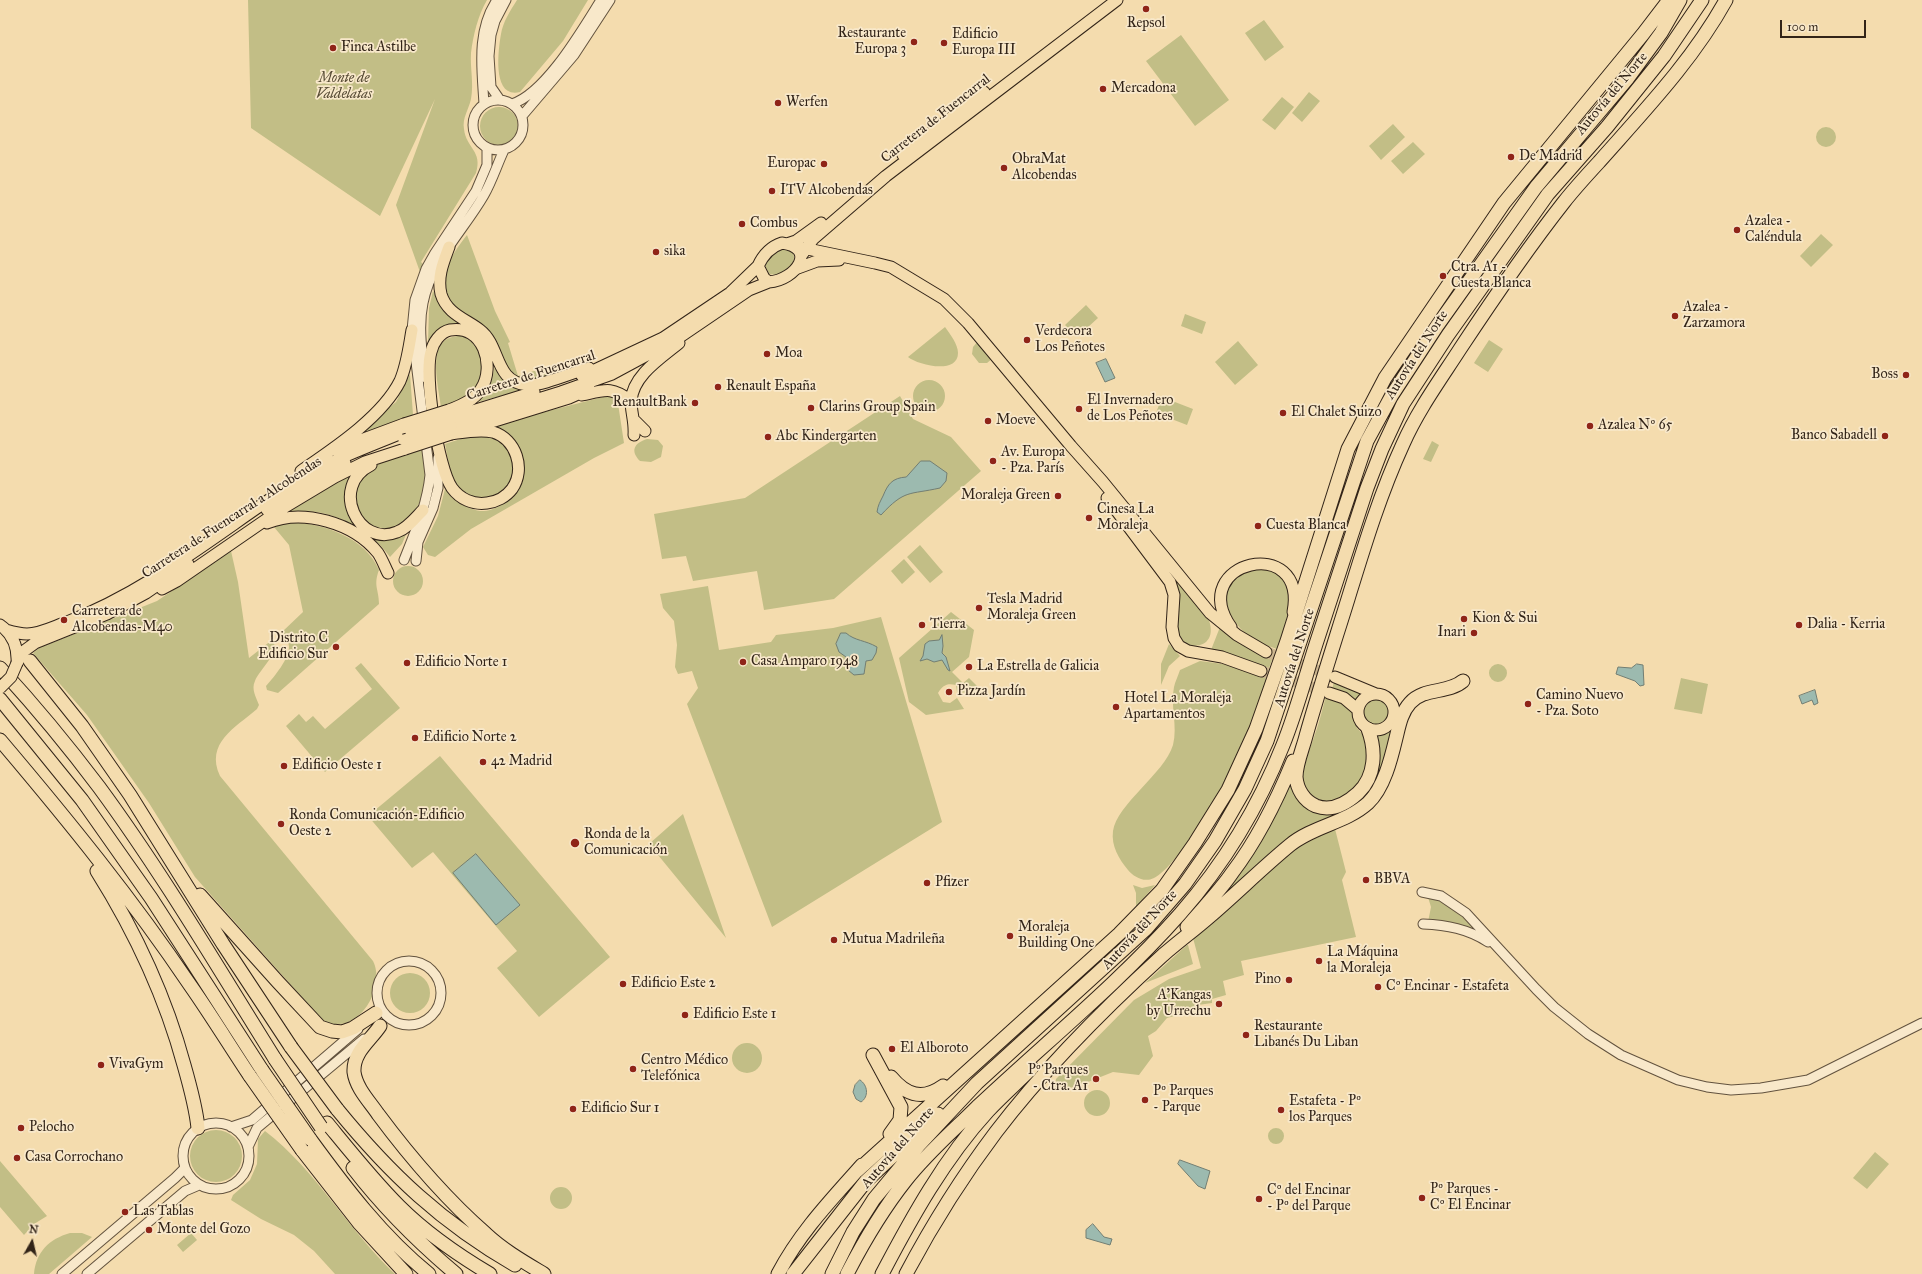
<!DOCTYPE html>
<html>
<head>
<meta charset="utf-8">
<style>
	body { margin:0 }
	#map { position:relative; width:1922px; height:1274px; overflow:hidden; background:#f4dcae; font-family:"IM FELL Great Primer",serif }
	canvas { display:block }
	.north { position:absolute; left:12px; top:1222px; width:40px; height:40px; -webkit-text-stroke:3px #f8e8ca; paint-order:stroke; rotate:8deg; font-size:11px; font-weight:700; line-height:16px; text-align:center; color:#322418 }
	.north::after { content:''; display:block; margin:auto; width:14px; height:18px; background:#322418; clip-path:polygon(50% 0,100% 100%,50% 72%,0 100%) }
	.scale { position:absolute; left:1780px; top:20px; width:86px; height:18px; box-sizing:border-box; border:2px solid #322418; border-top:0; padding-left:5px; font-size:12px; line-height:14px; white-space:nowrap; color:#322418; -webkit-text-stroke:3px #f8e8ca; paint-order:stroke }
</style>
</head>
<body>
<div id="map">
<canvas width="1922" height="1274"></canvas>
<div class="north">N</div>
<div class="scale">100 m</div>
</div>
<script>
const ctx = document.querySelector('canvas').getContext('2d');
ctx.lineJoin = 'round';
function fill(path, color) {
  ctx.fillStyle = color;
  ctx.fill(path, 'evenodd');
}
function stroke(path, color, width, dash) {
  ctx.strokeStyle = color;
  ctx.lineWidth = width;
  ctx.lineCap = dash ? 'butt' : 'round';
  ctx.setLineDash(dash || []);
  ctx.stroke(path);
}
function write(font, color, halo, rows, align = 'center') {
  ctx.font = font + ' "IM FELL Great Primer",serif';
  ctx.lineWidth = 3.5;
  ctx.setLineDash([]);
  ctx.textBaseline = 'middle';
  ctx.strokeStyle = halo;
  ctx.fillStyle = color;
  for (const [text, x, y, turn = 0] of rows) {
    ctx.save();
    ctx.translate(x, y);
    ctx.rotate((+turn || 0) * Math.PI / 180);
    ctx.textAlign = isNaN(turn) ? turn : align;
    if (halo) ctx.strokeText(text, 0, 0);
    ctx.fillText(text, 0, 0);
    ctx.restore();
  }
}
fill(new Path2D(`
	M248,0H487C478,15 473,36 471,53C470,68 474,84 471,99C469,109 462,118 464,129C466,148 483,151 476,173L421,262L424,265L420,272L396,205L435,99L380,216L251,128Z
	M517,0H588L563,41L520,92C492,99 498,51 501,34C503,22 510,11 517,0Z
	M1264,20L1284,47L1265,61L1245,33Z
	M1181,35L1229,100L1195,126L1146,61Z
	M1309,92L1320,101L1302,122L1292,113Z
	M1282,97L1294,107L1275,130L1262,120Z
	M480 126a19 19 0 1 1 38 0a19 19 0 1 1-38 0Z
	M1393,124L1405,137L1381,160L1369,146Z
	M1816 137a10 10 0 1 1 20 0a10 10 0 1 1-20 0Z
	M1413,142L1425,154L1403,174L1391,161Z
	M1821,234L1833,245L1811,267L1800,256Z
	M467,235L495,311L510,342L508,343L518,376L572,359L586,362L587,365L525,381L513,377L448,300C439,273 450,257 467,235Z
	M783,249L791,250C800,261 787,270 778,275L769,274L765,265L768,259L773,254Z
	M433,291L443,309L462,325C445,328 437,327 428,343L429,308Z
	M1086,305L1098,318L1077,337L1065,325Z
	M1185,314L1206,322L1202,334L1181,326Z
	M945,327C950,334 958,344 958,353C958,375 918,365 908,357Z
	M457,336H465C478,346 482,350 482,367C482,392 463,400 441,407C439,391 430,354 443,342C447,338 452,337 457,336Z
	M1489,340L1503,349L1488,372L1474,363Z
	M978,341L993,358L987,363H979L972,354L973,347Z
	M1238,341L1258,365L1235,385L1215,362Z
	M495,366L502,377L526,389L478,402L490,386Z
	M410,374L413,415L354,437L396,402Z
	M913 396a16 16 0 1 1 32 0a16 16 0 1 1-32 0Z
	M607,396L617,397L624,443L594,458L471,529L435,557L428,555L423,547L438,516L445,489C454,499 470,512 484,511C513,509 536,469 517,446C510,438 498,432 489,426Z
	M900,396L913,419L951,437L981,471L834,599L764,610L757,571L693,581L686,556L662,559L654,514L745,498Z
	M1162,397L1193,409L1187,425L1156,413Z
	M476,434C501,433 519,453 513,478C513,481 510,483 508,485C506,488 503,493 500,495C488,503 467,499 458,488C449,476 448,458 445,444Z
	M647,439L658,440L663,446L661,457L651,462L640,461C630,451 634,443 647,439Z
	M1432,441L1439,445L1431,462L1423,459Z
	M423,450C424,463 427,479 424,492C420,505 411,520 399,526C377,537 351,516 355,493C357,485 362,475 368,470C379,461 409,453 423,450Z
	M355,472C345,489 341,499 351,518C353,522 356,528 361,529C373,533 394,531 407,532L402,544L390,557C375,535 343,516 317,512C308,511 298,512 288,511L315,494Z
	M291,522C324,524 365,537 379,570C373,586 379,589 379,604L278,693L267,690L266,686C274,677 290,658 289,646C288,640 285,636 282,632L303,612L289,545L274,527Z
	M920,545L943,572L930,583L907,557Z
	M231,551L238,582L249,658L272,640C282,651 259,670 255,681C251,689 256,697 259,705L257,709C235,728 205,743 220,776L373,961C387,989 356,1039 322,1020L195,877L149,803L87,715L33,653L39,648L157,601Z
	M904,559L915,572L902,584L891,571Z
	M393 581a15 15 0 1 1 30 0a15 15 0 1 1-30 0Z
	M1262,567C1268,569 1278,572 1282,576C1299,593 1283,630 1277,649C1245,639 1238,629 1223,601C1230,575 1238,574 1262,567Z
	M1176,579L1208,618C1218,641 1200,653 1179,641L1176,622L1179,610V596Z
	M708,586L719,650L771,642L776,635L833,628L881,617L942,822L772,927L687,704L698,688L692,671L678,674L675,667L677,645L674,621L663,608L660,594Z
	M951,612L974,630L969,657L952,672L963,683L969,678L977,686L976,692L968,693L957,692L956,685C947,683 943,685 938,693L943,702L950,703L957,698L964,709L926,715L909,702L899,658Z
	M1220,627L1250,649L1272,660L1269,668L1211,650Z
	M1169,644L1180,656L1169,666L1161,685V664Z
	M1200,661L1223,664L1268,678C1259,702 1251,728 1241,752C1229,779 1179,866 1154,878C1144,883 1134,877 1128,870C1119,859 1111,846 1113,831C1117,804 1164,774 1173,745C1178,726 1170,706 1174,687C1175,682 1178,676 1180,670Z
	M361,663L400,708L325,772L286,726L299,714L306,722L313,716L325,729L372,689L355,668Z
	M1489 673a9 9 0 1 1 18 0a9 9 0 1 1-18 0Z
	M1681,678L1708,684L1702,714L1674,709Z
	M1334,682L1366,692L1356,701L1332,689Z
	M1326,696L1340,701L1351,709L1357,728L1367,739C1367,747 1369,758 1366,766C1358,790 1334,815 1310,794C1306,789 1302,782 1303,775C1303,761 1310,750 1314,737C1319,724 1322,710 1326,696Z
	M1363 712a13 13 0 1 1 26 0a13 13 0 1 1-26 0Z
	M1391,729C1387,758 1378,796 1349,810C1336,816 1321,819 1309,826C1278,843 1251,872 1224,896L1246,863L1291,780L1315,811L1361,796L1374,734H1381Z
	M440,756L610,957L539,1017L497,968L517,951L433,852L412,868L368,816Z
	M683,814L726,938L649,844Z
	M1334,825L1346,872L1342,880L1356,937L1241,961L1244,975L1223,981L1226,995L1212,999V1003L1198,1005L1199,1010L1167,1018L1156,1031L1148,1036L1153,1056L1139,1075L1113,1072L1083,1084L1060,1091L1055,1087L1056,1079L1134,1000L1169,979L1201,968L1193,938L1295,846Z
	M1133,885L1142,888L1155,885L1136,907V893Z
	M1427,894L1449,903L1476,931L1428,922L1431,907Z
	M1188,945L1193,964L1145,983L1187,945Z
	M390 993a20 20 0 1 1 40 0a20 20 0 1 1-40 0Z
	M732 1058a15 15 0 1 1 30 0a15 15 0 1 1-30 0Z
	M1084 1103a13 13 0 1 1 26 0a13 13 0 1 1-26 0Z
	M1268 1136a8 8 0 1 1 16 0a8 8 0 1 1-16 0Z
	M190 1156a26 26 0 1 1 52 0a26 26 0 1 1-52 0Z
	M265,1131C316,1170 348,1230 395,1274H335L314,1251L294,1235L261,1219L231,1200L233,1195L250,1180L257,1164L258,1139Z
	M1875,1152L1889,1164L1867,1189L1853,1178Z
	M0,1161L47,1216L34,1224L24,1235L0,1207Z
	M550 1198a11 11 0 1 1 22 0a11 11 0 1 1-22 0Z
	M70,1233H82L92,1237L49,1274H34C36,1252 49,1239 70,1233Z
	M191,1233L197,1240L183,1252L177,1245Z`), '#c2be86');
const water = new Path2D(`
	M1106,359L1115,378L1105,382L1096,363Z
	M921,461H930L947,473L946,481L940,488C909,495 905,489 881,515L877,512C878,505 880,502 883,496C888,484 892,478 906,477Z
	M841,633H846C855,641 865,640 877,647L876,653L872,660L866,661L864,674L854,675L848,670L846,657L839,652L836,644Z
	M942,635L943,646L942,653L946,657L950,671L948,670L942,660L934,662L927,659L920,661L923,656L925,644L929,641L939,640Z
	M1637,664L1643,665L1644,685L1640,686L1635,681L1616,674L1618,667L1631,668Z
	M1815,690L1818,703L1814,705L1812,700L1802,704L1799,696Z
	M476,854L520,905L496,925L453,873Z
	M860,1080C868,1085 869,1097 861,1102L856,1099L853,1092L855,1085Z
	M1180,1160L1210,1171L1205,1189L1198,1186L1178,1164Z
	M1093,1224L1104,1237L1112,1239L1110,1245L1086,1238V1230Z`);
fill(water, '#9cbaaf');
stroke(water, '#727e73', 1);
stroke(new Path2D(`
	M1266,652L1333,676
	M1261,671L1327,692`), '#cdb790', 11, [11, 5.5]);
const tertiary = new Path2D(`
	M473 125a25 25 0 1 1 50 0a25 25 0 1 1-50 0Z
	M500,100L491,87L489,56L491,35L495,21L506,0
	M484,104C482,69 476,31 497,0
	M512,104C546,93 582,30 601,0
	M522,116L574,55L610,0
	M426,378C422,354 418,327 423,303C431,261 464,230 484,195C492,181 497,165 504,150
	M404,560C415,532 427,505 430,475L412,330L415,300L426,269L435,253L476,191L487,165V148
	M416,561L418,542L433,508L438,488V458
	M1422,892L1441,896L1466,913L1536,989L1554,1007L1588,1034L1621,1055L1678,1080L1707,1087L1731,1090L1761,1088L1808,1080L1922,1023
	M1423,924C1447,925 1468,929 1488,942
	M377 993a32 32 0 1 1 64 0a32 32 0 1 1-64 0Z
	M183 1156a33 33 0 1 1 66 0a33 33 0 1 1-66 0Z
	M231,1127L252,1120L358,1029
	M248,1147L257,1128L364,1039
	M62,1274L175,1178L184,1169
	M87,1274L185,1191L199,1185`);
const primary = new Path2D(`
	M798,247L875,263L891,267L944,299L968,323L1071,446L1103,482L1210,613L1237,635L1266,652
	M798,268L817,261L839,260
	M1107,498L1170,582L1174,595L1172,627L1174,638L1179,646L1188,651L1222,657L1261,671
	M1231,627C1185,561 1308,533 1293,612
	M1335,677L1376,694
	M1329,693L1344,698L1357,709
	M1358 712a18 18 0 1 1 36 0a18 18 0 1 1-36 0Z`);
const trunk = new Path2D(`
	M903,155L984,92
	M782,243C818,248 796,280 769,282L764,278L758,266C763,255 770,247 782,243Z
	M787,244L796,241L821,223
	M449,247C443,263 437,277 441,294C447,314 466,319 480,330C501,346 494,382 527,385C543,386 573,372 589,368
	M801,256L813,239L886,176L1117,0
	M582,376L663,338L730,293L758,266
	M582,395C605,390 611,386 631,401
	M449,410C460,406 475,400 481,389C496,366 483,324 450,330C440,332 433,343 431,352C424,376 438,468 452,488C460,499 473,505 487,503C496,502 506,497 512,489C526,469 516,439 493,432C479,429 465,432 451,434
	M450,418L534,392
	M635,421L645,431
	M451,426L561,392L612,374L677,339L749,290L769,282
	M472,428L569,398L589,389
	M634,435C635,422 631,412 631,401C633,375 661,358 679,343
	M337,451L353,443L404,424
	M371,465C329,486 358,548 397,532C408,528 416,517 423,510
	M301,471C333,449 382,417 400,381C407,365 409,347 412,330
	M267,510L297,490L345,463
	M267,523C303,508 354,523 378,553C382,559 385,567 388,573
	M162,589L177,581L280,510L335,477L365,462L405,449
	M0,625C13,634 18,647 17,663
	M6,630C13,632 20,634 27,634C40,634 55,626 67,622C151,590 220,531 294,483C328,461 366,448 404,432
	M17,663L24,651L35,643L107,614L146,593L188,564`);
const motorway = new Path2D(`
	M30,661L82,726L130,795L223,944L291,1047
	M0,668C35,706 68,746 99,787C163,874 218,968 275,1059
	M0,699L82,800L151,898L262,1070
	M1368,729C1376,750 1376,776 1358,793C1346,804 1332,812 1316,806C1304,801 1297,789 1296,777C1296,764 1303,748 1306,736C1319,690 1334,644 1348,599C1364,547 1380,494 1403,444C1418,410 1440,380 1460,349C1493,299 1527,249 1564,202C1575,188 1587,175 1599,162C1644,111 1693,60 1726,0
	M0,740C67,819 132,899 190,985C211,1015 230,1046 250,1076
	M97,871C136,933 165,995 184,1065C190,1086 196,1107 198,1128
	M200,895L278,982L320,1027L332,1031L342,1032L353,1028L376,1013
	M1187,927C1202,909 1219,892 1232,873C1258,839 1277,800 1293,761
	M380,1026C370,1041 353,1052 354,1072C356,1088 370,1102 378,1114C410,1157 446,1199 486,1234C503,1250 524,1262 544,1274
	M873,1055L901,1107L900,1120L890,1134
	M891,1077C906,1095 922,1101 943,1086
	M337,1109C390,1174 442,1223 515,1265
	M327,1123C350,1151 373,1180 399,1206C426,1233 458,1255 490,1274
	M310,1139C345,1187 382,1236 429,1274
	M302,1150L359,1223L406,1274
	M353,1168C383,1207 418,1242 456,1274
	M857,1171L1119,934L1162,890L1195,843L1228,790L1256,729L1287,641L1348,449L1385,378L1504,203L1643,34L1669,0
	M778,1274C800,1232 831,1200 862,1165
	M793,1274L866,1181L938,1114
	M832,1274L853,1232L874,1199L919,1145L977,1083L1146,929L1185,884L1215,841L1245,789L1267,741L1367,441L1392,395L1437,326L1536,187L1628,78L1661,33L1680,0
	M847,1274C864,1241 883,1209 906,1180C927,1153 953,1131 977,1107C1045,1043 1118,984 1180,914C1223,865 1259,806 1283,745C1296,713 1305,678 1316,644C1333,592 1350,540 1367,488L1382,449L1403,404L1448,335L1548,194L1607,127L1664,56L1702,0
	M882,1274C912,1217 944,1159 988,1111C1002,1096 1017,1083 1032,1068
	M906,1274C932,1225 962,1177 996,1132C1044,1069 1105,1008 1163,955C1178,942 1194,930 1209,917C1236,894 1262,868 1290,845C1313,826 1346,823 1368,803C1384,788 1391,759 1396,738C1399,726 1401,713 1410,703C1424,687 1448,694 1463,681`);
stroke(tertiary, '#62523e', 11);
stroke(primary, '#322418', 13);
stroke(trunk, '#322418', 13);
stroke(motorway, '#322418', 15);
stroke(tertiary, '#f8e8ca', 9);
stroke(primary, '#f4dcae', 11);
stroke(trunk, '#f4dcae', 11);
stroke(motorway, '#f4dcae', 13);
const trunkBridge = new Path2D(`
	M404,424L449,410
	M410,430L450,418
	M404,440L451,426
	M405,449L451,434
	M0,688L11,677L17,663`);
const motorwayBridge = new Path2D(`
	M291,1047L337,1109
	M275,1059L321,1127
	M262,1070L310,1139
	M250,1076L302,1150`);
stroke(trunkBridge, '#322418', 13, []);
stroke(motorwayBridge, '#322418', 15, []);
stroke(trunkBridge, '#f4dcae', 11);
stroke(motorwayBridge, '#f4dcae', 13);
for (const [x, y, r, color] of [
	[1146,9,4,"#8f2418"],
	[914,42,4,"#8f2418"],
	[944,43,4,"#8f2418"],
	[333,48,4,"#8f2418"],
	[1103,89,4,"#8f2418"],
	[778,103,4,"#8f2418"],
	[1511,157,4,"#8f2418"],
	[824,164,4,"#8f2418"],
	[1004,168,4,"#8f2418"],
	[772,191,4,"#8f2418"],
	[742,224,4,"#8f2418"],
	[1737,230,4,"#8f2418"],
	[656,252,4,"#8f2418"],
	[1443,276,4,"#8f2418"],
	[1675,316,4,"#8f2418"],
	[1027,340,4,"#8f2418"],
	[767,354,4,"#8f2418"],
	[1906,375,4,"#8f2418"],
	[718,387,4,"#8f2418"],
	[695,403,4,"#8f2418"],
	[811,408,4,"#8f2418"],
	[1079,409,4,"#8f2418"],
	[1283,413,4,"#8f2418"],
	[988,421,4,"#8f2418"],
	[1590,426,4,"#8f2418"],
	[1885,436,4,"#8f2418"],
	[768,437,4,"#8f2418"],
	[993,461,4,"#8f2418"],
	[1058,496,4,"#8f2418"],
	[1089,518,4,"#8f2418"],
	[1258,526,4,"#8f2418"],
	[979,608,4,"#8f2418"],
	[1464,619,4,"#8f2418"],
	[64,620,4,"#8f2418"],
	[922,625,4,"#8f2418"],
	[1799,625,4,"#8f2418"],
	[1474,633,4,"#8f2418"],
	[336,647,4,"#8f2418"],
	[743,662,4,"#8f2418"],
	[407,663,4,"#8f2418"],
	[969,667,4,"#8f2418"],
	[949,692,4,"#8f2418"],
	[1528,704,4,"#8f2418"],
	[1116,707,4,"#8f2418"],
	[415,738,4,"#8f2418"],
	[483,762,4,"#8f2418"],
	[284,766,4,"#8f2418"],
	[281,824,4,"#8f2418"],
	[575,843,5,"#8f2418"],
	[1366,880,4,"#8f2418"],
	[927,883,4,"#8f2418"],
	[1010,936,4,"#8f2418"],
	[834,940,4,"#8f2418"],
	[1319,961,4,"#8f2418"],
	[1289,980,4,"#8f2418"],
	[623,984,4,"#8f2418"],
	[1378,987,4,"#8f2418"],
	[1219,1004,4,"#8f2418"],
	[685,1015,4,"#8f2418"],
	[1246,1035,4,"#8f2418"],
	[892,1049,4,"#8f2418"],
	[101,1065,4,"#8f2418"],
	[633,1069,4,"#8f2418"],
	[1096,1079,4,"#8f2418"],
	[1145,1100,4,"#8f2418"],
	[573,1109,4,"#8f2418"],
	[1281,1110,4,"#8f2418"],
	[21,1128,4,"#8f2418"],
	[17,1158,4,"#8f2418"],
	[1422,1198,4,"#8f2418"],
	[1259,1199,4,"#8f2418"],
	[125,1212,4,"#8f2418"],
	[149,1230,4,"#8f2418"]
]) {
  const dot = new Path2D();
  dot.arc(x, y, r, 0, 2 * Math.PI);
  ctx.fillStyle = color;
  ctx.fill(dot);
  stroke(dot, '#f8e8ca', 1.5);
}
write('14px', '#322418', '#f8e8ca', [
	["Repsol",1146,24,"center"],
	["Restaurante",906,34,"right"],
	["Europa 3",906,50,"right"],
	["Edificio",952,35],
	["Europa III",952,51],
	["Finca Astilbe",341,48],
	["Mercadona",1111,89],
	["Werfen",786,103],
	["De Madrid",1519,157],
	["ObraMat",1012,160],
	["Alcobendas",1012,176],
	["Europac",816,164,"right"],
	["ITV Alcobendas",780,191],
	["Azalea -",1745,222],
	["Caléndula",1745,238],
	["Combus",750,224],
	["sika",664,252],
	["Ctra. A1 -",1451,268],
	["Cuesta Blanca",1451,284],
	["Azalea -",1683,308],
	["Zarzamora",1683,324],
	["Verdecora",1035,332],
	["Los Peñotes",1035,348],
	["Moa",775,354],
	["Boss",1898,375,"right"],
	["Renault España",726,387],
	["El Invernadero",1087,401],
	["de Los Peñotes",1087,417],
	["RenaultBank",687,403,"right"],
	["Clarins Group Spain",819,408],
	["El Chalet Suizo",1291,413],
	["Moeve",996,421],
	["Azalea Nº 65",1598,426],
	["Banco Sabadell",1877,436,"right"],
	["Abc Kindergarten",776,437],
	["Av. Europa",1001,453],
	["- Pza. París",1001,469],
	["Moraleja Green",1050,496,"right"],
	["Cinesa La",1097,510],
	["Moraleja",1097,526],
	["Cuesta Blanca",1266,526],
	["Tesla Madrid",987,600],
	["Moraleja Green",987,616],
	["Carretera de",72,612],
	["Alcobendas-M40",72,628],
	["Kion & Sui",1472,619],
	["Tierra",930,625],
	["Dalia - Kerria",1807,625],
	["Inari",1466,633,"right"],
	["Distrito C",328,639,"right"],
	["Edificio Sur",328,655,"right"],
	["Casa Amparo 1948",751,662],
	["Edificio Norte 1",415,663],
	["La Estrella de Galicia",977,667],
	["Pizza Jardín",957,692],
	["Camino Nuevo",1536,696],
	["- Pza. Soto",1536,712],
	["Hotel La Moraleja",1124,699],
	["Apartamentos",1124,715],
	["Edificio Norte 2",423,738],
	["42 Madrid",491,762],
	["Edificio Oeste 1",292,766],
	["Ronda Comunicación-Edificio",289,816],
	["Oeste 2",289,832],
	["Ronda de la",584,835],
	["Comunicación",584,851],
	["BBVA",1374,880],
	["Pfizer",935,883],
	["Moraleja",1018,928],
	["Building One",1018,944],
	["Mutua Madrileña",842,940],
	["La Máquina",1327,953],
	["la Moraleja",1327,969],
	["Pino",1281,980,"right"],
	["Edificio Este 2",631,984],
	["Cº Encinar - Estafeta",1386,987],
	["A'Kangas",1211,996,"right"],
	["by Urrechu",1211,1012,"right"],
	["Edificio Este 1",693,1015],
	["Restaurante",1254,1027],
	["Libanés Du Liban",1254,1043],
	["El Alboroto",900,1049],
	["Centro Médico",641,1061],
	["Telefónica",641,1077],
	["VivaGym",109,1065],
	["Pº Parques",1088,1071,"right"],
	["- Ctra. A1",1088,1087,"right"],
	["Pº Parques",1153,1092],
	["- Parque",1153,1108],
	["Estafeta - Pº",1289,1102],
	["los Parques",1289,1118],
	["Edificio Sur 1",581,1109],
	["Pelocho",29,1128],
	["Casa Corrochano",25,1158],
	["Pº Parques -",1430,1190],
	["Cº El Encinar",1430,1206],
	["Cº del Encinar",1267,1191],
	["- Pº del Parque",1267,1207],
	["Las Tablas",133,1212],
	["Monte del Gozo",157,1230]
], 'left');
write('italic 14px', '#564a34', '#f8e8ca', [
	["Monte de",344,79],
	["Valdelatas",344,95]
]);
write('14px', '#322418', '#f8e8ca', [
	["Autovía del Norte",1612,94,-50],
	["Carretera de Fuencarral",936,119,-38],
	["Autovía del Norte",1417,355,-57],
	["Carretera de Fuencarral",531,376,-18],
	["Carretera de Fuencarral a Alcobendas",232,518,-33],
	["Autovía del Norte",1295,658,-72],
	["Autovía del Norte",1140,930,-47],
	["Autovía del Norte",898,1148,-49]
]);
</script>
</body>
</html>
